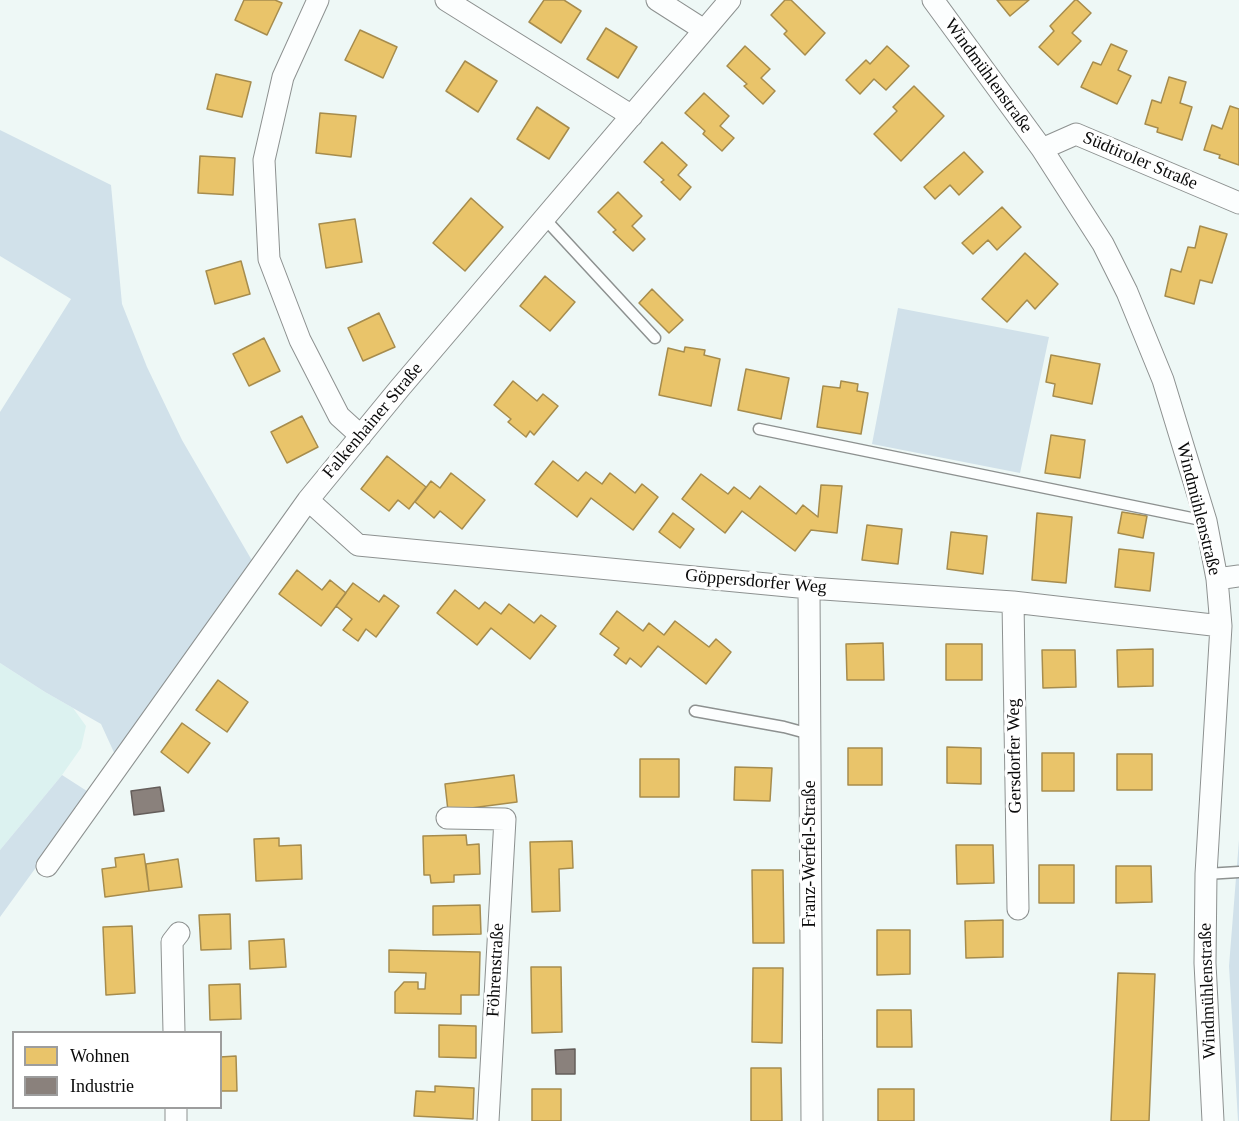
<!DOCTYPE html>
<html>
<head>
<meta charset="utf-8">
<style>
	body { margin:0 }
	#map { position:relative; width:1239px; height:1121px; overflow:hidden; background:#eef8f6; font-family:"Times New Roman",serif }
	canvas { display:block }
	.legend { position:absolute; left:12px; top:1031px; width:210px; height:78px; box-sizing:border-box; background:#fff; border:2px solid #9d9d9d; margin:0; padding:8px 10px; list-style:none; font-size:18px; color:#0a0a0a }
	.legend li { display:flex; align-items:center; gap:12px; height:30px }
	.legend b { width:30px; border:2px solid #9d9d9d }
</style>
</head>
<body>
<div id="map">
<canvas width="1239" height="1121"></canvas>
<ul class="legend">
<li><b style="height:16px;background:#e9c46a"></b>Wohnen</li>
<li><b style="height:16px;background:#8a817c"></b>Industrie</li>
</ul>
</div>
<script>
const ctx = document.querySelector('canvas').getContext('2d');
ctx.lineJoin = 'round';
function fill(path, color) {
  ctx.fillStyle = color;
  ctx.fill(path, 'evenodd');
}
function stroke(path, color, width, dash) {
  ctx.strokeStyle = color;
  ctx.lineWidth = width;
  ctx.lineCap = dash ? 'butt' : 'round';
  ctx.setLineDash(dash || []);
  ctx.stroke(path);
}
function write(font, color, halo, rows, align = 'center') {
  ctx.font = font + ' "Times New Roman",serif';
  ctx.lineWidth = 6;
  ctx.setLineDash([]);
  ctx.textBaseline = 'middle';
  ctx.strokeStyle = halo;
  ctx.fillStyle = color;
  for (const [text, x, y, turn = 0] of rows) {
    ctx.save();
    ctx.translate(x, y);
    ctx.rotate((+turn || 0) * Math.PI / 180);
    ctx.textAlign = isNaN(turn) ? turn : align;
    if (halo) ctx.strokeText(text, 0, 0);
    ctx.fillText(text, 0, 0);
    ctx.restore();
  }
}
fill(new Path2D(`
	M0,663L45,692L73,708L86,726L81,748L62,775L0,850Z`), '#dcf2f0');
fill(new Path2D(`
	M0,130L111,185L122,304L147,367L182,440L254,564L117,759L101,724L45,692L0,663V412L71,299L0,256Z
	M898,308L1049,337L1020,473L872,444Z
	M62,775L90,793L0,917V850Z
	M1239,840V1121H1238L1229,966Z`), '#d1e1ea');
const homes = new Path2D(`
	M244,0H275L282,3L267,35L235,20Z
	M544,0H564L581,11L561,43L529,22Z
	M785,0H791L825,33L805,55L784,34L787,31L771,15Z
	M997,0H1029L1010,16Z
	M1075,0H1077L1091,13L1072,33L1081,41L1058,65L1039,47L1054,31L1050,26Z
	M606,28L637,47L618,78L587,59Z
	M360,30L397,47L383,78L345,60Z
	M1111,44L1127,51L1118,70L1131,76L1117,104L1081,87L1093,62L1101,65Z
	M745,46L770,69L761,78L775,91L763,104L744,86L747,84L727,66Z
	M887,46L909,66L886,90L874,79L860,94L846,80L866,60L870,64Z
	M465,61L497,81L478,112L446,91Z
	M216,74L251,82L242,117L207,109Z
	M1169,77L1186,82L1180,103L1192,107L1182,140L1157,132L1158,128L1145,124L1152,100L1161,103Z
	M914,86L944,116L901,161L874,134L897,111L893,107Z
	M704,93L729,116L720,126L734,138L722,151L703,134L705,131L685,113Z
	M1230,106L1239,109V165L1219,158L1220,155L1204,150L1212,125L1222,129Z
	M537,107L569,128L549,159L517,139Z
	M320,113L356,116L351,157L316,153Z
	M662,142L687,165L678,175L691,187L680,200L661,182L664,180L644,162Z
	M964,152L983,172L959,195L950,185L935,199L924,187Z
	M200,156L235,158L233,195L198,193Z
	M618,192L642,216L632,226L645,239L633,251L613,232L616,230L598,212Z
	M471,198L503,227L465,271L433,243Z
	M1002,207L1021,227L997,250L988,240L973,254L962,243Z
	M355,219L362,262L326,268L319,224Z
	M1200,226L1227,234L1212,283L1200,280L1194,304L1165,296L1171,269L1181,272L1188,247L1195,248Z
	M1025,253L1058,284L1035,309L1027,300L1007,322L982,299Z
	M241,261L250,294L215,304L206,271Z
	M545,276L575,302L550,331L520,306Z
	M652,289L683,320L669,333L639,303Z
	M379,313L395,347L363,361L348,328Z
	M264,338L280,371L249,386L233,354Z
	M685,347L705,350L704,355L720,359L711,406L659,395L668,348L684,352Z
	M1051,355L1100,364L1092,404L1053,396L1055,384L1046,382Z
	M746,369L789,378L781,419L738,410Z
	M513,381L537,401L543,394L558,406L534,435L530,431L526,437L508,422L511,419L494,405Z
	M841,381L858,384L857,391L868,393L861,434L817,427L823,386L840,388Z
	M302,416L318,447L287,463L271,432Z
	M1051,435L1085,440L1080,478L1045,473Z
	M387,456L426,487L409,509L398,500L389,511L361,489Z
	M553,461L578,481L586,472L602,484L610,473L635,493L642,484L658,497L633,530L591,498L577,517L535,484Z
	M451,473L485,500L462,529L440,511L434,518L415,502L431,481L440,488Z
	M701,474L728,494L734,487L750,499L760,486L796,514L803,505L818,517L821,485L842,486L837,533L811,530L795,551L742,511L725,533L682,499Z
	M1122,512L1147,516L1143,538L1118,533Z
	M673,513L694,529L680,548L659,532Z
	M1037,513L1072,517L1066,583L1032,580Z
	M867,525L902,529L898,564L862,560Z
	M951,532L987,536L983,574L947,569Z
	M1119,549L1154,553L1150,591L1115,587Z
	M297,570L322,590L330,580L346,593L321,626L279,594Z
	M353,583L379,602L384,595L399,606L376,637L366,629L358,641L343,630L352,619L336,606Z
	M455,590L479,609L485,602L501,614L509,604L534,623L541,615L556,626L530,659L491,628L477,645L437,613Z
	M617,611L643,631L649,623L664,635L675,621L709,647L716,639L731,652L706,684L658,646L641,667L630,658L626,664L614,655L619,648L600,634Z
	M883,643L884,680H847L846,644Z
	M946,644H982V680H946Z
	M1153,649V686L1118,687L1117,650Z
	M1042,650H1075L1076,687L1043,688Z
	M218,680L248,702L227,732L196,710Z
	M182,723L210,743L188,773L161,752Z
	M947,747L981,748V784L947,783Z
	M848,748H882V785H848Z
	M1042,753H1074V791H1042Z
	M1117,754H1152V790H1117Z
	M640,759H679V797H640Z
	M735,767L772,768L770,801L734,800Z
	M514,775L517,802L448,811L445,784Z
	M466,835L467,845L479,844L480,874L454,875V882L431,883L430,875H424L423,836Z
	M279,838V846L301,845L302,879L256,881L254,839Z
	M572,841L573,868L559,869L560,911L532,912L530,842Z
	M956,845H993L994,883L957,884Z
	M144,854L149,891L105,897L102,869L116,867L115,858Z
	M178,859L182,887L149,891L146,864Z
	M1039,865H1074V903H1039Z
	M1116,866H1151L1152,902L1116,903Z
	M752,870H783L784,943H753Z
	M480,905L481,934L433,935V906Z
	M230,914L231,949L201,950L199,915Z
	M1003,920V957L966,958L965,921Z
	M132,926L135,993L106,995L103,927Z
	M877,930H910V974L877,975Z
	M284,939L286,967L250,969L249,941Z
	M389,950L480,952L479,995H461V1014L395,1013V992L404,982H418V989H425L426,973L389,972Z
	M531,967H561L562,1032L532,1033Z
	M753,968H783L782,1043L752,1042Z
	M1118,973L1155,974L1149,1121H1111Z
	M240,984L241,1019L210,1020L209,985Z
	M877,1010H911L912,1047H877Z
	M439,1025L476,1026V1058L439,1057Z
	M236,1056L237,1091H220V1057Z
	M751,1068H781L782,1121H751Z
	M435,1086L474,1088L473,1119L414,1116L416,1091L435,1092Z
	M532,1089H561V1121H532Z
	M878,1089H914V1121H878Z`);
fill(homes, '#e9c46a');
stroke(homes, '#a68c4d', 1.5);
const industry = new Path2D(`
	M160,787L164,811L134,815L131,791Z
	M575,1049V1074H556L555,1050Z`);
fill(industry, '#8a817c');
stroke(industry, '#645d5a', 1.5);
const lane = new Path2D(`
	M545,219L655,338
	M759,429L1206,521
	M695,711L784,727L810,734
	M1206,874L1239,872`);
const street = new Path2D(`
	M318,0L283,77L264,160L269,259L300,340L339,416L361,436
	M446,0L632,116
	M657,0L704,30
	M933,0L1042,149L1103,244L1127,292L1163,380L1206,521L1217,579L1221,626L1206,874L1205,963L1213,1121
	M1042,149L1076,134L1239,203
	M308,500L358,545L809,588L1013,602L1221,626
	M1217,579L1239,576
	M809,588L812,1121
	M1013,602L1018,909
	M447,818L505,819L488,1121
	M47,866L308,500L399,389L730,0
	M174,1032L172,942L179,933
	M176,1108V1121`);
stroke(lane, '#8d9190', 13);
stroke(street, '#8d9190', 23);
stroke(lane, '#fcfefe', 10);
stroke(street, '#fcfefe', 21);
write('18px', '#0a0a0a', '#fff', [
	["Windmühlenstraße",988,76,54],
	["Südtiroler Straße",1140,161,23],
	["Falkenhainer Straße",373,421,-50],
	["Windmühlenstraße",1198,509,76],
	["Göppersdorfer Weg",756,582,5],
	["Gersdorfer Weg",1015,756,-91],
	["Franz-Werfel-Straße",810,854,-90],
	["Föhrenstraße",496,970,-87],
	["Windmühlenstraße",1208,991,-92]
]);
</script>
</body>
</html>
